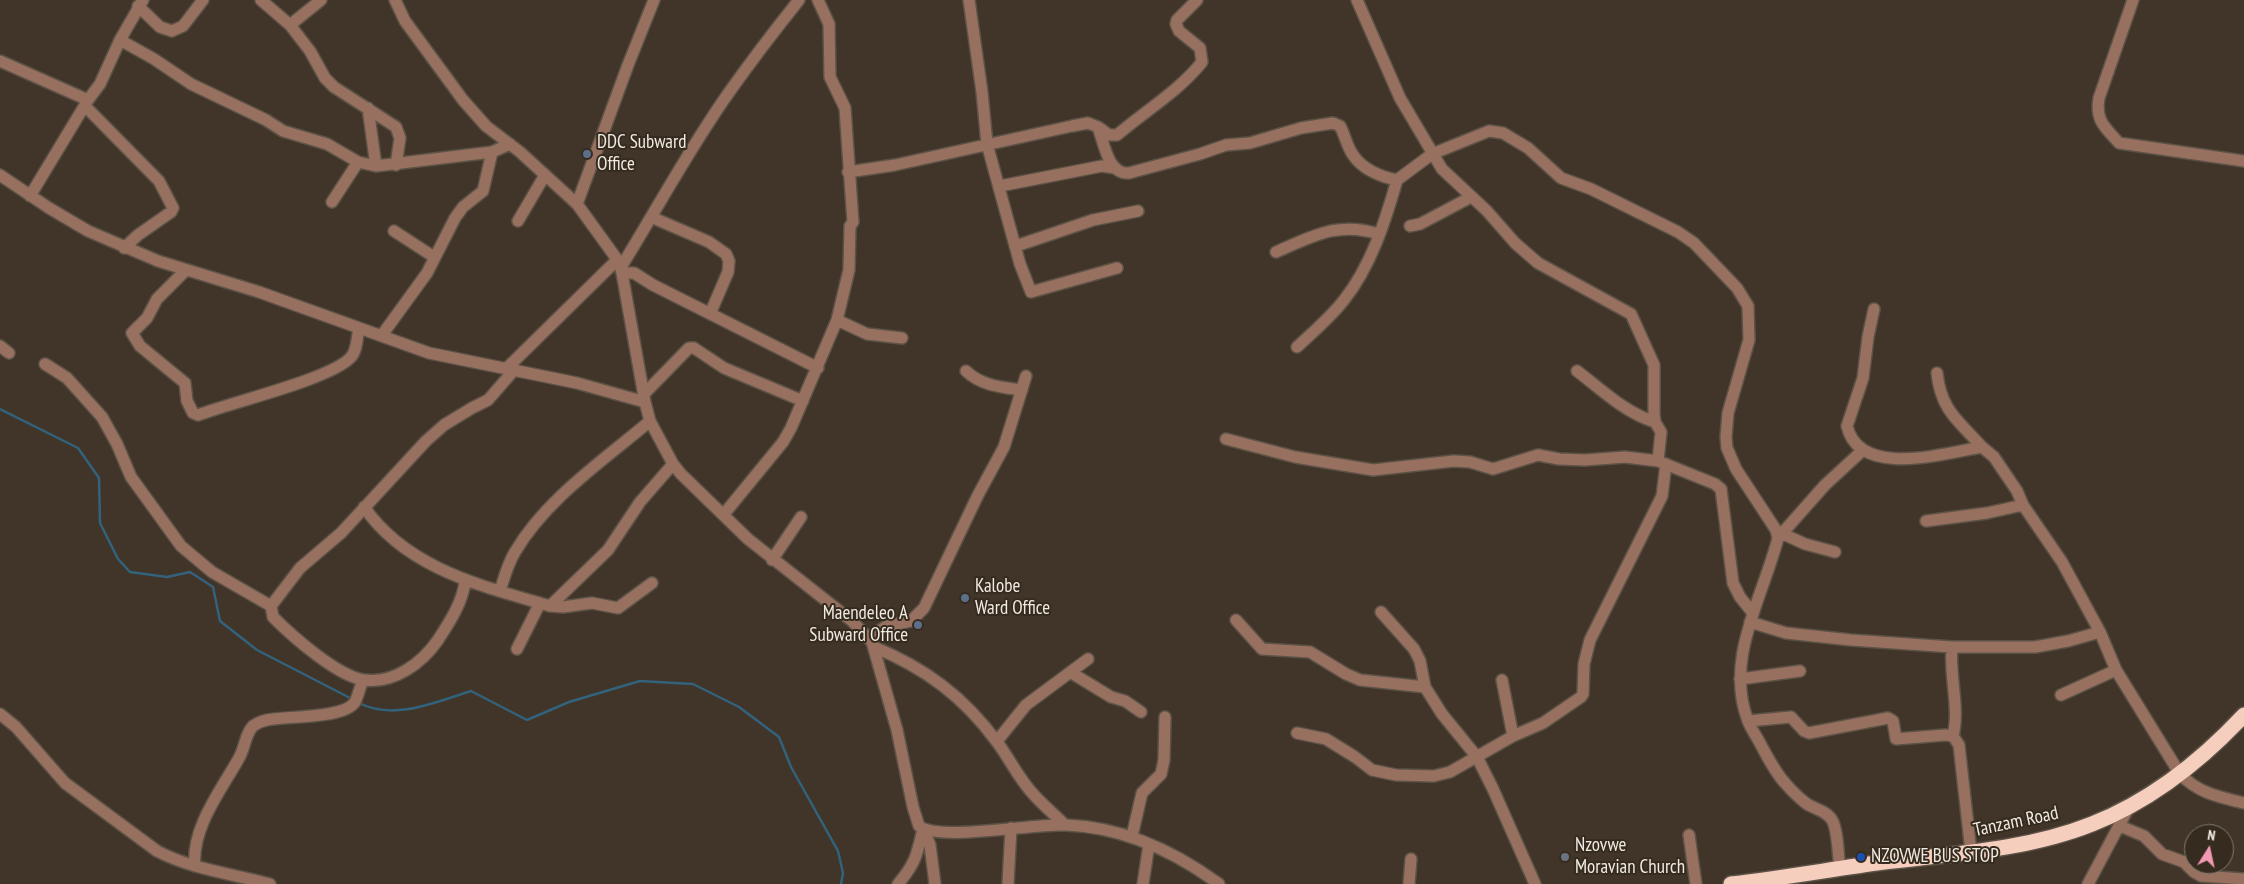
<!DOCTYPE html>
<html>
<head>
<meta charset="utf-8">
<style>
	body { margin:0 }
	#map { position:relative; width:2244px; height:884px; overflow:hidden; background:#403528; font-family:"PT Sans Narrow",sans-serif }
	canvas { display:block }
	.north { position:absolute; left:2184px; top:824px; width:50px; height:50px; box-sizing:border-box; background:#352b1e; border:1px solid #80776c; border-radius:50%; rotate:10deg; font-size:14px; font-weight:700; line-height:20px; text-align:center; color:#f1eae2 }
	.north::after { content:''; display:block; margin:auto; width:18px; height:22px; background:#f19ab2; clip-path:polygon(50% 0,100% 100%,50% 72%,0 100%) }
</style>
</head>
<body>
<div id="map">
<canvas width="2244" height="884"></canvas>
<div class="north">N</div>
</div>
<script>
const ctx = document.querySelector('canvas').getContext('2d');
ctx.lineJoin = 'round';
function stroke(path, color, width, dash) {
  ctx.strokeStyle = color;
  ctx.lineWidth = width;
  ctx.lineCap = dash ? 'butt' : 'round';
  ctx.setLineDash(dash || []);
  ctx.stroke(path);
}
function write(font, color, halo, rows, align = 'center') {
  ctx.font = font + ' "PT Sans Narrow",sans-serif';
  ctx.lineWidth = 4;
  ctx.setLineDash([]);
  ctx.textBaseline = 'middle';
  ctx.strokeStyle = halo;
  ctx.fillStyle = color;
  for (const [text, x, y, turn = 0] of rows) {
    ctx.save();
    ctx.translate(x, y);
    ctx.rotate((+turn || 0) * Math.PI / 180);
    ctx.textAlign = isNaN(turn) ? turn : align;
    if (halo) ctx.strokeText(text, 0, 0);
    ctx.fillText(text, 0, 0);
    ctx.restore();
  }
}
stroke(new Path2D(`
	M0,409L78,448L99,478L100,523L118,559L130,572L167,577L190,572L213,587L220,621L257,650L352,699
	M359,703C394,721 436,702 471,691L527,720L569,702L640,681L693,684L739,707L779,737L791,767L838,851L843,873L841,884`), '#32627c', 2.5);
const minor = new Path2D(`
	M261,0L290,25L310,51L325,78L334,87L396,127L400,138L396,165
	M395,0L405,21L463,100L486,126L520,152L577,204L619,262L622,273L645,402L650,421L673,464L681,474L748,539L852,621L872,642L897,730L913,807L919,826C940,842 1035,823 1066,825C1122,827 1174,851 1219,884
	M969,0L982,92L987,144L1020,264L1031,292L1117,268
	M1357,0L1400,98L1442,169L1487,211L1515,243L1538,263L1631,314L1654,365V414L1655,422L1661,432L1658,461
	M2133,0L2099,98C2095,121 2105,127 2119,143L2244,161
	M138,6L160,27L172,31L183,26L203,0
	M290,25L321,0
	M120,40L154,59L191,84L266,120L283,131L327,144L358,162L376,166L492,152L510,144
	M0,61L88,100
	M85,106L159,181L173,208L171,212L138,235L124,248
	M368,108L376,166
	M1098,127L1109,135H1117C1145,111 1179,91 1202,62L1200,48L1179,31L1176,24L1177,20L1197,0
	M848,172L895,165L1072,126L1088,123L1098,127C1104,143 1108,175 1129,173L1200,154L1226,145L1250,143L1301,128L1333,123L1340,126C1345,135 1347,147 1353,155C1362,169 1381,177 1397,180L1432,154L1489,131L1503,133L1528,148L1561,178L1591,189L1678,232L1694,243L1737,288L1748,306L1749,340L1728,413L1726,437L1727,448L1736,469L1776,530L1778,538C1763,597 1724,659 1748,721C1751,729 1757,737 1761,745C1768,758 1775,772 1785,783C1791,790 1799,798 1807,804C1815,809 1827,811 1832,820C1838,830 1838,856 1840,869
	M0,175L49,208L88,231L158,261L259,292L429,353L577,383L645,402
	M1000,186L1102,166L1115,168
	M30,196L88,100L100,84L120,40L143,0
	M332,202L358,162
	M577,204L628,65L654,0
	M651,217L709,242L726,254L729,261L728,272L710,314
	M518,221L545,175
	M1410,226L1420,224L1471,197
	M394,231L434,257
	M1016,246L1093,220L1138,211
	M1276,252C1313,236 1338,221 1379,234
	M621,267C657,209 690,147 730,91C752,60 775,30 799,0
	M186,270L157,299L147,318L132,333L140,346L185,383L187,401L193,413L198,415L207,412C237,401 333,378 351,357C357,351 357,337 359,328
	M622,273H634L653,285L818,368
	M1874,309L1868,337L1863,378L1847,426C1859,479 1946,453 1982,447L1994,457L2017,491L2023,505L2062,562L2100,632L2116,670L2180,774C2198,793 2219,797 2244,803
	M837,320L867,334L902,338
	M382,335L427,273L455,218L463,207L483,191L492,152
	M0,346L9,353
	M1297,347C1313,332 1331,317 1344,300C1371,266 1385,222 1397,180
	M45,364L67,378L102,417L117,444L131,477L181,546L212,572L271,606
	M507,368L617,260
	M966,371C982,386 1001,387 1022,390
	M1577,371C1601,389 1625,413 1655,422
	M1937,373C1941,411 1959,421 1982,447
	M643,395L684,353L689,348H694L724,368L803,401
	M1226,439L1295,457L1373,470L1454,461L1470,462L1493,469L1538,455L1559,459L1585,460L1625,457L1658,461L1715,484L1721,489L1733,583L1740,597L1752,612
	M364,507C407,569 482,586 550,606L563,607L592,603L618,608L652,583
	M724,514L783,442L791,428L837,320L849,270L850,226L853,222L845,108L830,77L829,24L818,0
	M1926,521L1987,513L2023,505
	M1781,533L1805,544L1835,552
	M1778,538L1825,485L1863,450
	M772,560L801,517
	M465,581C463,602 449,623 438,640C422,663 394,684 364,680C337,676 292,636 273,617L271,606L300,568L341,533L426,441L444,425L472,408L488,400L515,369
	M500,591C504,578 508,563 515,552C546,499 604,460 650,421
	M550,606L608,550L640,502L673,464
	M1381,612L1414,649L1420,661L1425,687L1442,714L1477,757L1493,789L1535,884
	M1236,620L1262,649L1310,652L1346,674L1360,680L1425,687
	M1750,622L1786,633L1851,640L1952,647H2035L2068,641L2100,632
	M869,637L887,626L911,621L924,608L978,495L1004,447L1026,376
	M874,647C925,668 964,697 997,742C1010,759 1019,780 1035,796C1044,806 1055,815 1065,825
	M1952,647C1949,676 1960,708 1953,736
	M517,649L540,603
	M1070,672L1111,697L1125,701L1141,712
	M1740,679L1800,671
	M1502,680L1513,736
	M2061,695L2116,670
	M0,714L16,727L65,783L157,851C191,869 233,874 270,884
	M1748,721L1791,717L1804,731L1809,733L1888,718L1893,721L1896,739L1945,735L1953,736L1959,745L1971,852
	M1297,733L1326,739L1355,757L1372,770L1396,775L1434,776L1450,772L1513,736L1543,723L1581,697L1583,694L1584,664L1590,640L1662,496L1666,464
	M997,741L1026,705L1088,659
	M2120,826L2144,836L2162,854L2184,862L2194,872L2201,876L2244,879
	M923,829L930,845L935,884
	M1689,835L1696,884
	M1132,836L1142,793L1161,774L1164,760L1165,717
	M195,866C191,828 222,789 239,758C245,748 245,734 253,726C257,723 262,721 267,720C286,716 344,719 355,702C358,696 360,687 363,680
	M898,884C916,863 917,854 923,829
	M1008,884L1011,828
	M1143,884L1149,844
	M1409,884L1411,859
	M2088,884L2129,807`);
const highway = new Path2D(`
	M1731,884C1782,878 1833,869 1884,862C1953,854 2027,850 2092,824C2150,801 2201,761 2244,715`);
stroke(minor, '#5c5246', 14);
stroke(highway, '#5c5246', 18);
stroke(minor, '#987060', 11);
stroke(highway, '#f6cebe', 15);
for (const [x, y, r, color] of [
	[587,154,5,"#5c6f8a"],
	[965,598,5,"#5c6f8a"],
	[918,625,5,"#5c6f8a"],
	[1565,857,5,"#6b7280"],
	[1861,857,5,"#1a4fb4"]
]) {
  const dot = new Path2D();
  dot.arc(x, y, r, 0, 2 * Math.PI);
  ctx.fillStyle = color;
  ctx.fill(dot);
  stroke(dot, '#352b1e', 2);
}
write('19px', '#f1eae2', '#352b1e', [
	["DDC Subward",597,143],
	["Office",597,165],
	["Kalobe",975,587],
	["Ward Office",975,609],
	["Maendeleo A",908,614,"right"],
	["Subward Office",908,636,"right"],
	["Nzovwe",1575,846],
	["Moravian Church",1575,868],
	["NZOVWE BUS STOP",1871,857]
], 'left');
write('19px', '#f1eae2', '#352b1e', [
	["Tanzam Road",2016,822,-12]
]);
</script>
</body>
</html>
